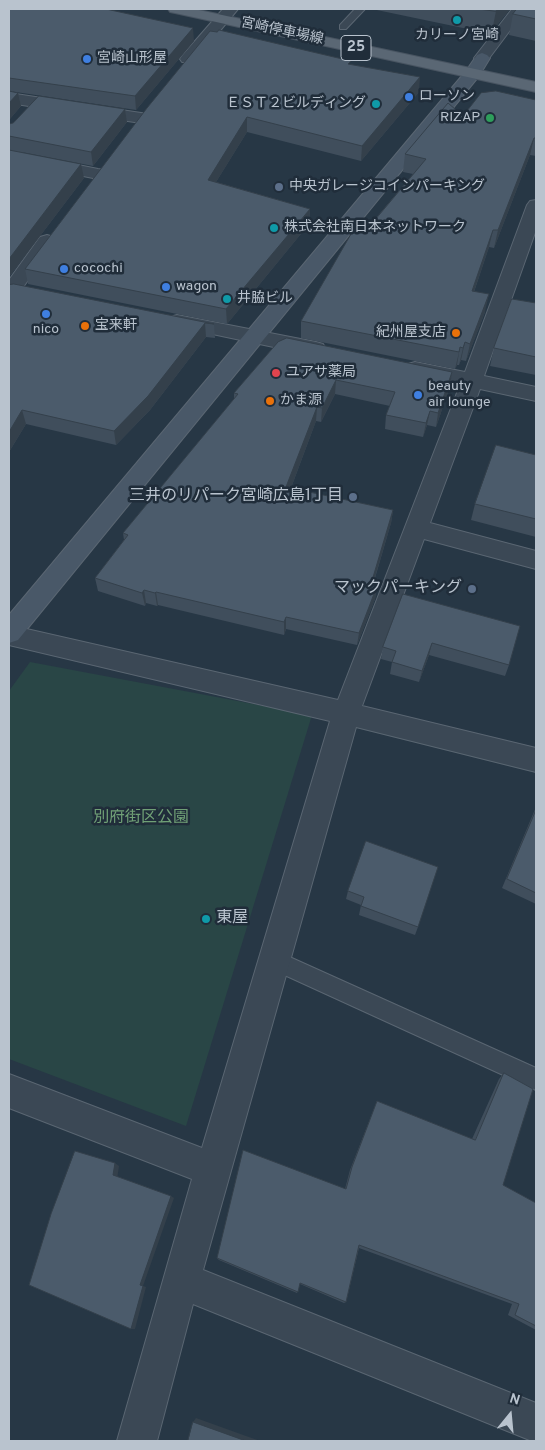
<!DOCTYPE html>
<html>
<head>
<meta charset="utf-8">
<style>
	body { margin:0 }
	#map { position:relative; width:545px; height:1450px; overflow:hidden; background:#273745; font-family:Overpass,sans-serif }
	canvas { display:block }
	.frame { position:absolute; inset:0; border:10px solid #b9c3ce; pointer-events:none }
	.north { position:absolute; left:485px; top:1390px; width:50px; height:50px; -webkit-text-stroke:4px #202d3a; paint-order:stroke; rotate:17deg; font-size:14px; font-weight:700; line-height:20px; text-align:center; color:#b9c3ce }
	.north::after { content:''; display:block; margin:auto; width:18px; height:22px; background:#b9c3ce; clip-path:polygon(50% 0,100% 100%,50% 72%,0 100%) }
</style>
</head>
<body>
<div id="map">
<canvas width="545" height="1450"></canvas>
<div class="frame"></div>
<div class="north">N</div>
</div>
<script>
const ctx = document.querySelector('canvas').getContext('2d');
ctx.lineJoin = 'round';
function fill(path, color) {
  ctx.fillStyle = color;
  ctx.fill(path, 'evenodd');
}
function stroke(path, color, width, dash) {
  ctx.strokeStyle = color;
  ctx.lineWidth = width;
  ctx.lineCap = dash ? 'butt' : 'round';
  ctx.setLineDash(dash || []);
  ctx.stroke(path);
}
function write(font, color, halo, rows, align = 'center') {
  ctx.font = font + ' Overpass,"Noto Sans JP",sans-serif';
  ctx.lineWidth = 5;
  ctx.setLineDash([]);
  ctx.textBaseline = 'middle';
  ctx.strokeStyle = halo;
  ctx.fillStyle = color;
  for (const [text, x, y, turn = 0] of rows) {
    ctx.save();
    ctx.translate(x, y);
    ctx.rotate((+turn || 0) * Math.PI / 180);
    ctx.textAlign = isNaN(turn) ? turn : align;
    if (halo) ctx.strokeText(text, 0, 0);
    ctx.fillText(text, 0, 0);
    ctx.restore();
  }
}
fill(new Path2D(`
	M30,662L312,715L186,1126L9,1059V691Z`), '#294646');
const lane = new Path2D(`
	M355,9H365L346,29H340V25Z
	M274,950L536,1068V1090L267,967L264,960L267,953Z`);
const street = new Path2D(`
	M223,9H238L194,62H182L180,59L182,56Z
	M512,9H526L487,61H477L474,58Z
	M9,93L141,113L147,114L149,118L147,122L141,123L9,103Z
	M9,151L98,169L104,170L107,174L104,178L98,179L9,161Z
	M536,200V230L484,376L536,387V401L480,389L430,523L536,551V569L424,539L362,706L536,748V772L356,727L203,1270L536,1403V1441H532L193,1304L157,1441H117L192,1179L9,1108V1074L202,1148L330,721L9,645V625L338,700L460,385L408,374L404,369L408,364L415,362L465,372L527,205L530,201Z
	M47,235L54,237L56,241L16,297L9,299V280L40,237Z
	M177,315L316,342L323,344L326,349L323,354L316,356L170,325L167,321L170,317Z`);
const secondary = new Path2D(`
	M482,53L487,55L490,58L479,76L18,640L9,643V615L466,71L477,55Z`);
const primary = new Path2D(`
	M168,9H194L536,82V92L175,13L170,12Z`);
stroke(lane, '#5a6672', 2);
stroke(street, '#5a6672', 2);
stroke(secondary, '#5a6672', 2);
stroke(primary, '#485461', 2);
fill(lane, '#3b4855');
fill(street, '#3b4855');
fill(secondary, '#495868');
fill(primary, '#5a6774');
fill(new Path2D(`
	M9,9L194,41L136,110L9,91L18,93L21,106L9,120Z
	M372,9H510L492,31L463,28Z
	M536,9V41L509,35L513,14Z
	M217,32L350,65L419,92L361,161L247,132L216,182L310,209L309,224L227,324L28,284L25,269Z
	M536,100V156L530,155L494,248L489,247L474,292L485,312L466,361L461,360L459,365H457L455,369L301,338V321L371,224L413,174L403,172L405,154L463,116Z
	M125,109L127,122L93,166L21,152L84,178L9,277V124Z
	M9,285L214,324L215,338L206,337L150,410L116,445L26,424L9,452Z
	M536,303V375L490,366L494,348Z
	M278,342L452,372L450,386L436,427L427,425L423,437L385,429L386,415L390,406L335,394L321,422L316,421L291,488L393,510L391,523L373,585L377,586L375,599L357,645L286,629L284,635L158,605L157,606L146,603L145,606L98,591L95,578L124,540L123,533L234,399V393Z
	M536,455V537L471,520L475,504Z
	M403,594L509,665L505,676L429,655L419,682L390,674L392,662L381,659L383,647Z
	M536,807V904L502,888Z
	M366,841L418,927L415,935L359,915L361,905L346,899L348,891Z
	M504,1073L503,1185L536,1203V1330L508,1315L512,1304L359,1248L346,1302L344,1303L300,1284L297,1293L219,1260L217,1258L345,1189L350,1170L377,1101L472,1139L499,1079Z`), '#404e5c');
fill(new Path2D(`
	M497,9H510L492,31L496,11Z
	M193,28L194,41L136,110L135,96Z
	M420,77L419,92L361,161L362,146Z
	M18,93L21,106L9,120V103Z
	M125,109L127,122L93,166L91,152Z
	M247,117V132L208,195V180Z
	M534,138L530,155L494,248L498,230Z
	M81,164L84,178L9,277V259Z
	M310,209L309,224L227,324L226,309Z
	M493,230L489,247L468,309L472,291Z
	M489,294L485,312L466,361L470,344Z
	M205,323L206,337L150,410L116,445L114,431Z
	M465,342L461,360L459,365L463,348Z
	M460,347L457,365L455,369L459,352Z
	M452,372L450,386L436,427L438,413Z
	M336,380L335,394L321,422L322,408Z
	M317,407L316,421L286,501V487Z
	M22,410L26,424L9,452V432Z
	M430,411L427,425L423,437L426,423Z
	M393,510L391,523L369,597L371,584Z
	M377,586L375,599L357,645L359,633Z
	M144,590L146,603L145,606L142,593Z
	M156,592L158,605L157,606L155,593Z
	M286,617V629L284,635V622Z
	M432,643L429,655L419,682L422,671Z
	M115,1163L119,1166L117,1179L113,1175Z
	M171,1196L174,1198L143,1286L140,1285Z
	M143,1286L146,1287L135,1329H131Z
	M196,1418L260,1441H246L193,1422Z`), '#34404b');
const building = new Path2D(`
	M9,9H106L193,28L135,96L9,78Z
	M479,9H497L496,11Z
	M517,9H536V19L513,14Z
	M219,30L351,61L348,64L420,77L362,146L247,117L208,180L310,209L226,309L25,269L147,108L210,31L217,32Z
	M9,91L18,93L9,103Z
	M496,91L536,100V138H534L498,230H493L472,291L489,294L470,344L465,342L463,348L460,347L459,352L301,321L359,220L371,224L374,221L426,159L405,154L448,103L463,116L481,93Z
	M39,96L125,109L91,152L9,136V124L13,123Z
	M9,150L81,164L9,259Z
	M14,284L214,324L205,323L148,396L114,431L22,410L9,432V285Z
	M512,299L536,303V357L494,348Z
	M287,338L452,372L438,413L430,411L426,423L386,415L395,392L336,380L322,408L317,407L286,487L393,510L371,584L377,586L359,633L286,617L284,622L156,592L155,593L144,590L142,593L95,578L128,535L123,533L238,394L234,393L278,342Z
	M496,445L536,455V519L475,504Z
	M403,594L520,626L509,665L432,643L422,671L392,662L396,651L383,647Z
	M536,810V893L507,879Z
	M366,841L438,867L418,927L361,906L364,897L348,891Z
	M504,1073L533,1089L503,1185L536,1203V1326L515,1315L519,1304L359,1245L346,1302L300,1283L298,1292L217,1258L243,1150L346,1189L352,1167L377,1101L475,1140Z
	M75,1151L115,1163L113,1175L171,1196L140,1285L143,1286L131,1329L29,1285L51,1214Z
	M193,1422L246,1441H188Z`);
fill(building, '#4b5b6b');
stroke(building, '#34404b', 1);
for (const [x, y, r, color] of [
	[457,20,5,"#0f9aa8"],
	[87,59,5,"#3f7fe0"],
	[409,97,5,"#3f7fe0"],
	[376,104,5,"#0f9aa8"],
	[490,118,5,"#2e9e5b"],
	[279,187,5,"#5c6f8a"],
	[274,228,5,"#0f9aa8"],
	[64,269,5,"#3f7fe0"],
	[166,287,5,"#3f7fe0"],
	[227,299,5,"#0f9aa8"],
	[46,314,5,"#3f7fe0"],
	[85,326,5,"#e8710a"],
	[456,333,5,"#e8710a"],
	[276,373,5,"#e0444e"],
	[418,395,5,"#3f7fe0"],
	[270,401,5,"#e8710a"],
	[353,497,5,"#5c6f8a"],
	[472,589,5,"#5c6f8a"],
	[206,919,5,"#0f9aa8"]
]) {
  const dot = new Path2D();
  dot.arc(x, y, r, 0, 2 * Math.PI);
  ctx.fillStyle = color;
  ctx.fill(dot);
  stroke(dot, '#202d3a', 2);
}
write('14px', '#b9c3ce', '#202d3a', [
	["宮崎停車場線",282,32,12]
]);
write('14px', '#b9c3ce', '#202d3a', [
	["カリーノ宮崎",457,36,"center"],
	["宮崎山形屋",97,59],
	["ローソン",419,97],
	["ＥＳＴ２ビルディング",366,104,"right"],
	["RIZAP",480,118,"right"],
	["中央ガレージコインパーキング",289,187],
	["株式会社南日本ネットワーク",284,228],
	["cocochi",74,269],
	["wagon",176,287],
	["井脇ビル",237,299],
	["宝来軒",95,326],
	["nico",46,330,"center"],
	["紀州屋支店",446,333,"right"],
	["ユアサ薬局",286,373],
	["beauty",428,387],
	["air lounge",428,403],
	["かま源",280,401]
], 'left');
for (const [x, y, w] of [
	[356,48,30]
]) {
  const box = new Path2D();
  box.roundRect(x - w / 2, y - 12.5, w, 25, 4);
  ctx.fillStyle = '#202d3a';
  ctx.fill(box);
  stroke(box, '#b9c3ce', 1);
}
write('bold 15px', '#b9c3ce', null, [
	["25",356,48]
]);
write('16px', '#b9c3ce', '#202d3a', [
	["三井のリパーク宮崎広島1丁目",343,497],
	["マックパーキング",462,589],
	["東屋",216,919,"left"]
], 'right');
write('16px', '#70a076', '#202d3a', [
	["別府街区公園",141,819]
]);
</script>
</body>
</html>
